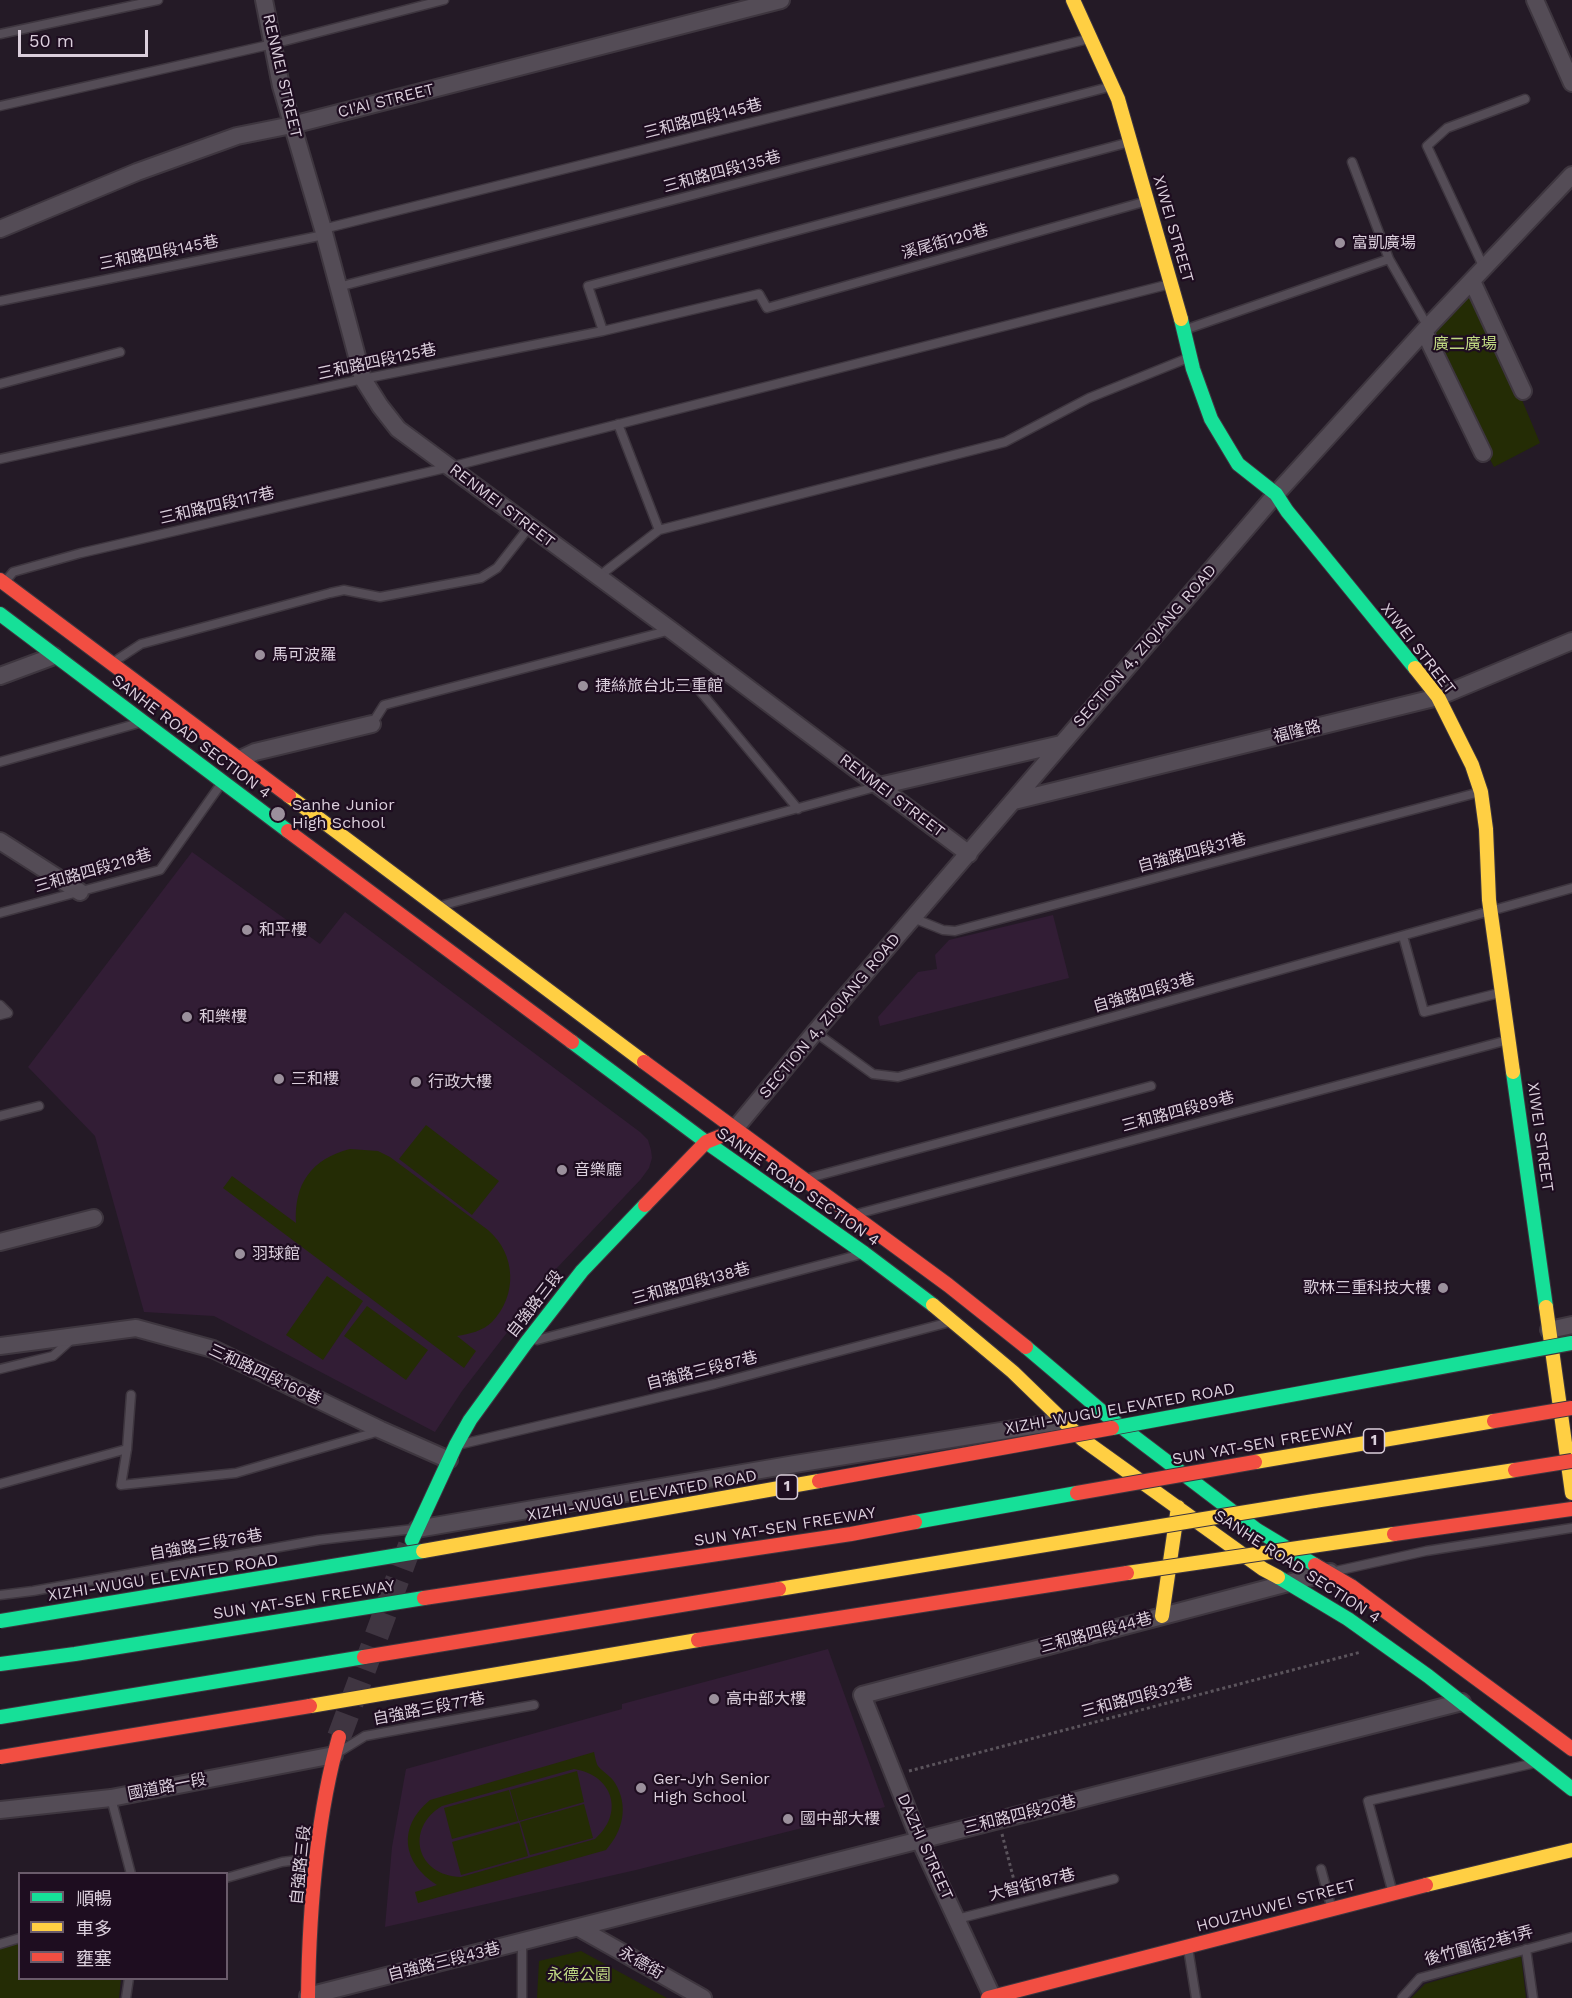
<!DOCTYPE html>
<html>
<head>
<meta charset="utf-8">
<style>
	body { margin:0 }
	#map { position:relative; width:1572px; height:1998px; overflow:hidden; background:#241a26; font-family:"Work Sans","Noto Sans TC",sans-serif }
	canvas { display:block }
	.legend { position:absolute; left:18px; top:1872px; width:210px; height:108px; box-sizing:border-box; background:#1e0d20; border:2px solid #6a5b6b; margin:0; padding:8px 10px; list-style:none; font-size:18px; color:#dbcfdc }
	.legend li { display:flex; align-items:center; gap:12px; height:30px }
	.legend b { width:30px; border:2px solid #6a5b6b }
	.scale { position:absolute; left:18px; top:30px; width:130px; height:27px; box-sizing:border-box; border:3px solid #dbcfdc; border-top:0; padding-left:8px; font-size:18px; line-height:21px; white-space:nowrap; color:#dbcfdc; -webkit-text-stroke:4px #1e0d20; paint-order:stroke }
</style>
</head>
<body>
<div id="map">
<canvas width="1572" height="1998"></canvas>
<ul class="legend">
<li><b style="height:8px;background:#16e098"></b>順暢</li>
<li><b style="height:8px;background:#ffcf43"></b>車多</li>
<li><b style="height:8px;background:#f24e42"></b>壅塞</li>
</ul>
<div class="scale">50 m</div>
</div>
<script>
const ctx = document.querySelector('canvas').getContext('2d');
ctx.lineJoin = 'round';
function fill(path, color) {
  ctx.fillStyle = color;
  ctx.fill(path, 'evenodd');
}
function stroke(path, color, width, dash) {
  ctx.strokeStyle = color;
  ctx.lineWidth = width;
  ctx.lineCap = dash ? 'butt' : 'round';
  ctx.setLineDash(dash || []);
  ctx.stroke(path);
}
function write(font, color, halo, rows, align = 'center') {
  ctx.font = font + ' "Work Sans","Noto Sans TC",sans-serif';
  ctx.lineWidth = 4.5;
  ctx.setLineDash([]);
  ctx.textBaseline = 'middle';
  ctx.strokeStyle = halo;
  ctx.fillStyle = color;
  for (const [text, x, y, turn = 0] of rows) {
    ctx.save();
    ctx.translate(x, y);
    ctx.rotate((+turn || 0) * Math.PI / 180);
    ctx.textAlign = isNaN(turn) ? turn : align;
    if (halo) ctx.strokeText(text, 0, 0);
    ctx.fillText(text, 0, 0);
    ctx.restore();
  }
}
fill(new Path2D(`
	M192,852L320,944L345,912L640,1132L648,1140L651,1150L652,1158L649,1168L641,1179L556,1269L462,1391L435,1432L214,1316L144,1312L95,1136L28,1067Z
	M1053,915L1069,978L880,1026L878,1017L918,972L937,969L935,955L949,940Z
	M828,1649L885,1807L636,1870L385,1927L392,1847L406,1769L622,1709V1704Z`), '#321d35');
fill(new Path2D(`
	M1476,290L1540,443L1494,467L1427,338Z
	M426,1125L499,1181L472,1215L399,1159Z
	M350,1149L378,1151L390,1157L488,1230C516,1254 518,1295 492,1322C483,1331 469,1334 457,1336L476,1351L464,1368L223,1188L232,1176L296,1223C294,1184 311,1159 350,1149Z
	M327,1276L363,1301L323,1360L286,1335Z
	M367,1306L428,1350L406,1380L344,1336Z
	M594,1752C595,1756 596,1763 598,1766C603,1772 611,1776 615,1783C629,1806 623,1831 606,1850L418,1903L415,1892L437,1885C402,1863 397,1827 430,1800ZM574,1769C613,1775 625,1813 595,1839L461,1877C417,1876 404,1829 442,1806Z
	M577,1771L584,1802L519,1821L510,1790Z
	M509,1790L518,1821L452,1839L444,1808Z
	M584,1804L593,1838L530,1855L520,1822Z
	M519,1823L528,1856L461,1875L452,1842Z
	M19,1943L20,1978L121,1979L119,1998H0V1948Z
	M581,1951L667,1998H537L539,1961Z
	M1521,1956L1526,1998H1411L1425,1984Z`), '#242c05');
stroke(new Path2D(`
	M339,1737L412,1540`), '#3f3541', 24, [24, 12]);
const lane = new Path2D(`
	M0,34L158,0
	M0,106L273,44L444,0
	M1352,162L1389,259L1428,327
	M323,229L1088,39
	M1484,268L1427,146L1447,128L1525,99
	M338,287L1109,87
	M0,301L324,235
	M1187,329L1389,259
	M603,331L588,286L1130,142
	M0,384L120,352
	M618,424L659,530
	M0,459L363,379L603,331L759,294L767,308L1147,201
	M598,577L659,530L1005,442L1089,398L1188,358
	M5,582L13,572L81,553L450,467L1170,284
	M115,661L141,644L330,593L344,590L380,597L481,578L497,568L530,526
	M695,685L798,809
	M372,724L384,705L671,630
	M0,762L139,723
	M440,906L879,786
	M0,913L160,870L221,784
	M913,918L943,930L955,931L1480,792
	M1403,936L1424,1012L1499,993
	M0,1005L8,1013L0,1015
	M815,1032L873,1074L898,1077L1572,888
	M0,1116L39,1106
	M809,1178L1151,1086
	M857,1214L1508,1040
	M537,1340L858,1255
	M0,1369L53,1356L72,1339
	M131,1395L127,1449L121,1485L236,1473L380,1431
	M462,1444L715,1384L950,1322
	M0,1484L127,1449
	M1336,1571L1426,1551L1572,1528
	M0,1595L33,1591L319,1540L414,1529
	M339,1752L365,1736L534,1705
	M111,1798L131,1874
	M1321,1869L1331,1906
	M226,1878L282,1862L314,1858
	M1392,1890L1368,1801L1535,1763
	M957,1919L1114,1879
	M0,1944L20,1938
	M1188,1948L1196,1998
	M1526,1949L1533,1998
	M126,1998L129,1978
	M522,1998V1942
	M1402,1998L1420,1978L1572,1937`);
const street = new Path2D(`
	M264,0L281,86L323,229L363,379L380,406L398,429L671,630L969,854
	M1535,0L1572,83
	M0,229L137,172L237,136L292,125L781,0
	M1472,281L1523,391
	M1424,331L1483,453
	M0,676L54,656
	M240,759L255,752L372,724
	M879,786L1061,744
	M1014,801L1438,697L1572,641
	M0,841L80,892
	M734,1130L815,1032L1276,494L1424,331L1572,175
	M0,1242L94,1218
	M1549,1330L1572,1325
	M0,1346L136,1328L213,1349L381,1430L449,1460
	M417,1529L795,1464L1063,1421
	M0,1810L111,1798L334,1755
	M579,1928L703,1998
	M308,1996L1462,1702
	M993,1998L920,1841L862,1695L1330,1572`);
const fast = new Path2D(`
	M1181,319L1193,369L1211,419L1238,464L1276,494L1287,511L1415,668
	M0,614L288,831
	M572,1042L706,1142L864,1253L933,1305
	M1513,1072L1546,1307
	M1026,1347L1111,1419L1257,1530L1315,1565
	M915,1522L1077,1493
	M412,1540L456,1445L470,1420L526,1343L582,1271L645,1205
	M1278,1577L1348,1619L1428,1676L1572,1789
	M0,1664L75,1654L424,1598
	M0,1717L364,1657`);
const slow = new Path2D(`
	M1073,0L1118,99L1181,319
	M1415,668L1438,697L1472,765L1481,792L1486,829L1489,900L1513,1072
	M289,796L644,1062
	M933,1305L1013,1372L1082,1439L1263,1569L1278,1577
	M1546,1307L1572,1493
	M1255,1462L1494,1421
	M1314,1501L1515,1470
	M779,1589L1112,1534
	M1162,1616L1178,1507
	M1426,1885L1572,1850`);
const jam = new Path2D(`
	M0,580L289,796
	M288,831L572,1042
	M644,1062L948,1285L1026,1347
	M645,1205L706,1142L721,1136
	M1315,1565L1351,1586L1572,1749
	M424,1598L851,1534L915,1522
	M364,1657L779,1589
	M308,1998C309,1913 316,1819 339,1737
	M988,1998L1426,1885`);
stroke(lane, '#3e363f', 11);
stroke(street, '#3e363f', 20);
stroke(fast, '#3e363f', 16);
stroke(slow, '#3e363f', 16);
stroke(jam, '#3e363f', 16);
stroke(new Path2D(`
	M909,1771L1361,1652
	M1002,1834L1017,1892`), '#5b545c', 3, [3, 3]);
stroke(lane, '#544c56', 8);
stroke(street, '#544c56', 16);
stroke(fast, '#16e098', 14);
stroke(slow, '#ffcf43', 14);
stroke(jam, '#f24e42', 14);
const fastBridge = new Path2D(`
	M1112,1428L1572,1343
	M0,1621L423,1551`);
const slowBridge = new Path2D(`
	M1112,1534L1314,1501
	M423,1551L819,1481
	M1127,1573L1394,1534
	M310,1706L698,1640`);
const jamBridge = new Path2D(`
	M1494,1421L1572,1408
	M1515,1470L1572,1461
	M819,1481L1112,1428
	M1077,1493L1255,1462
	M1394,1534L1572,1509
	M698,1640L1127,1573
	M0,1757L310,1706`);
stroke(fastBridge, '#3e363f', 16, []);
stroke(slowBridge, '#3e363f', 16, []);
stroke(jamBridge, '#3e363f', 16, []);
stroke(fastBridge, '#16e098', 14);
stroke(slowBridge, '#ffcf43', 14);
stroke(jamBridge, '#f24e42', 14);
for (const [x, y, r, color] of [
	[1340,243,6,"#9b909c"],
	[260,655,6,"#9b909c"],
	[583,686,6,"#9b909c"],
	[278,814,8,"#9b909c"],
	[247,930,6,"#9b909c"],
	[187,1017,6,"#9b909c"],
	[279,1079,6,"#9b909c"],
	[416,1082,6,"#9b909c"],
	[562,1170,6,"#9b909c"],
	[240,1254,6,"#9b909c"],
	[1443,1288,6,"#9b909c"],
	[714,1699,6,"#9b909c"],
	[641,1788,6,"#9b909c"],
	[788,1819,6,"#9b909c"]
]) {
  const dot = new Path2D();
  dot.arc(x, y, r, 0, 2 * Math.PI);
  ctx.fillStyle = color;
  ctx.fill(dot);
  stroke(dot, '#1e0d20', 2);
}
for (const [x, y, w] of [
	[1374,1441,21],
	[787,1487,21]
]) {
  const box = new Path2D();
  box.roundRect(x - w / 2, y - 12, w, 24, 4.5);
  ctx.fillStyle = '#1e0d20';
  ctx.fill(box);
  stroke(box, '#dbcfdc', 1.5);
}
write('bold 15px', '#dbcfdc', null, [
	["1",1374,1441],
	["1",787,1487]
]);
write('16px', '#dbcfdc', '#1e0d20', [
	["RENMEI STREET",282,76,77],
	["CI'AI STREET",386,101,-14],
	["三和路四段145巷",703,119,-14],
	["三和路四段135巷",722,172,-15],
	["XIWEI STREET",1173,229,74],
	["溪尾街120巷",945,242,-16],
	["三和路四段145巷",159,253,-11],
	["三和路四段125巷",377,362,-12],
	["三和路四段117巷",217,506,-13],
	["RENMEI STREET",502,506,37],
	["SECTION 4, ZIQIANG ROAD",1145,646,-49],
	["XIWEI STREET",1418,649,52],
	["福隆路",1297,732,-14],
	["SANHE ROAD SECTION 4",191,737,37],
	["RENMEI STREET",892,796,37],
	["自強路四段31巷",1192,853,-15],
	["三和路四段218巷",93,871,-16],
	["自強路四段3巷",1144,993,-16],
	["SECTION 4, ZIQIANG ROAD",830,1016,-50],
	["三和路四段89巷",1178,1112,-15],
	["XIWEI STREET",1540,1137,82],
	["SANHE ROAD SECTION 4",798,1187,35],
	["三和路四段138巷",691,1284,-15],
	["自強路三段",535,1304,-52],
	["自強路三段87巷",702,1371,-14],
	["三和路四段160巷",265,1375,25],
	["XIZHI-WUGU ELEVATED ROAD",1120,1409,-10],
	["SUN YAT-SEN FREEWAY",1263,1444,-10],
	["XIZHI-WUGU ELEVATED ROAD",642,1496,-10],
	["SUN YAT-SEN FREEWAY",785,1527,-9],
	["自強路三段76巷",206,1545,-10],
	["SANHE ROAD SECTION 4",1297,1567,33],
	["XIZHI-WUGU ELEVATED ROAD",163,1578,-9],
	["SUN YAT-SEN FREEWAY",304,1600,-9],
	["三和路四段44巷",1096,1633,-15],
	["三和路四段32巷",1137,1698,-15],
	["自強路三段77巷",429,1709,-11],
	["國道路一段",167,1787,-11],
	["三和路四段20巷",1020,1815,-14],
	["DAZHI STREET",925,1847,66],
	["自強路三段",301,1865,-84],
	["大智街187巷",1032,1885,-14],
	["HOUZHUWEI STREET",1276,1906,-15],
	["後竹圍街2巷1弄",1479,1946,-15],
	["自強路三段43巷",444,1962,-14],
	["永德街",641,1963,30]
]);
write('16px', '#dbcfdc', '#1e0d20', [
	["富凱廣場",1352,243],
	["馬可波羅",272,655],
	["捷絲旅台北三重館",595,686],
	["Sanhe Junior",292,805],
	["High School",292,823],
	["和平樓",259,930],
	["和樂樓",199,1017],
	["三和樓",291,1079],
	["行政大樓",428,1082],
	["音樂廳",574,1170],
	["羽球館",252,1254],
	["歌林三重科技大樓",1431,1288,"right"],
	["高中部大樓",726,1699],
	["Ger-Jyh Senior",653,1779],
	["High School",653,1797],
	["國中部大樓",800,1819]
], 'left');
write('16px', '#bfd882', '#1e0d20', [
	["廣二廣場",1465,344],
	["永德公園",579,1975]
]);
</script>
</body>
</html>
